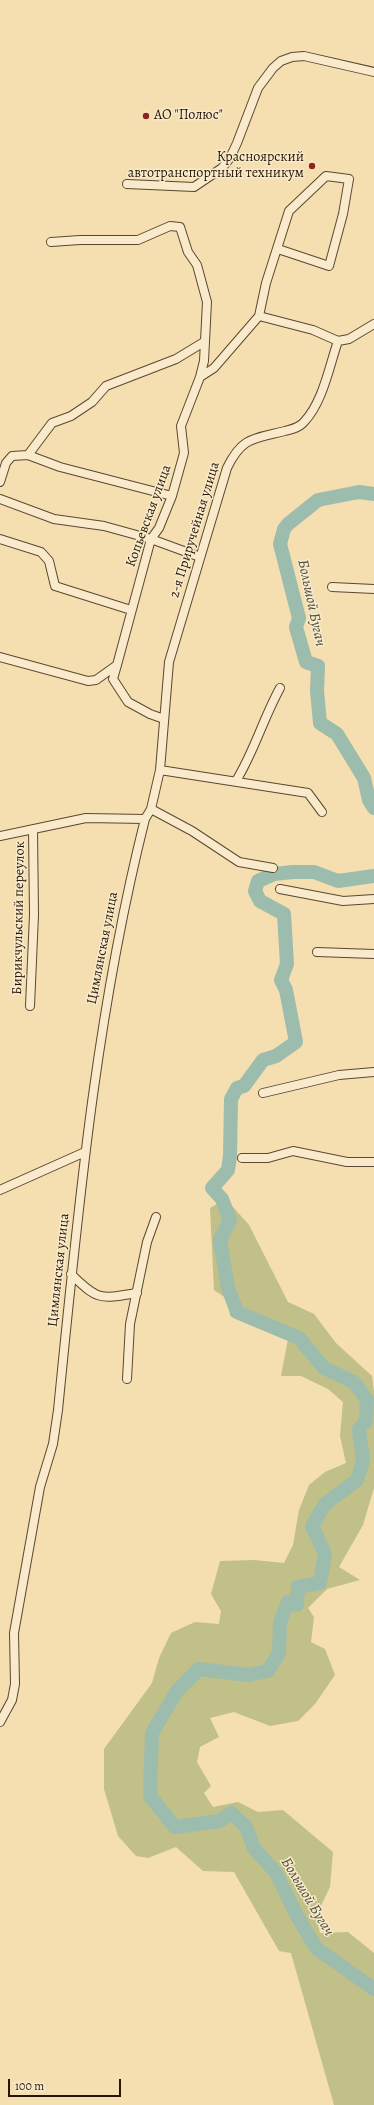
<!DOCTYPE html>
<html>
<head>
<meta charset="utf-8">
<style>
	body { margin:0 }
	#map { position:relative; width:374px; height:2105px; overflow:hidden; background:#f5deaf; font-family:Alegreya,serif }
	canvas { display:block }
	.scale { position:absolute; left:8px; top:2079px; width:113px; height:18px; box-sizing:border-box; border:2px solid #271606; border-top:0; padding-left:5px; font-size:12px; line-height:14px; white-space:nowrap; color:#271606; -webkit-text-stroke:3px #f8eacb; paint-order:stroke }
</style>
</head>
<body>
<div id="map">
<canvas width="374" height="2105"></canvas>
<div class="scale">100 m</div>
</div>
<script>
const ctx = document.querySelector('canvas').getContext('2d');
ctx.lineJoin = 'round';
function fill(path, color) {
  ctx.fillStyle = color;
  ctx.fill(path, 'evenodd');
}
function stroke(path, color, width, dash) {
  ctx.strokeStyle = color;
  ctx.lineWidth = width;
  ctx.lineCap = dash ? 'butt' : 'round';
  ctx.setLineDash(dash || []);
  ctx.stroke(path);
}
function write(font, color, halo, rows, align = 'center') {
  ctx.font = font + ' Alegreya,serif';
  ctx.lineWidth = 3;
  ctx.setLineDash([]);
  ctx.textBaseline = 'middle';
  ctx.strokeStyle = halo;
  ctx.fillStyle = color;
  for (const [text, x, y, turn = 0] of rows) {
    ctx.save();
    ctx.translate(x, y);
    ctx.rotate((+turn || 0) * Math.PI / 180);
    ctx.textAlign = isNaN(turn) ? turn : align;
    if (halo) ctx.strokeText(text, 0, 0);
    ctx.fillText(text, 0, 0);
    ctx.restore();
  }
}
fill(new Path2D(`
	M226,1199L249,1225L288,1302L314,1314L336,1343L372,1376L374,1392V1488L363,1525L339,1567L360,1580L327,1589L308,1608L314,1617L311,1642L325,1649L335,1675L315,1704L298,1721L270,1726L234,1712L210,1718L219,1737L200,1747L197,1762L211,1786L204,1793L213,1807L238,1802L258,1812L283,1810L333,1852L330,1887L316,1916L320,1933L348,1932L374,1953V2105H334L291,1953L279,1951L234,1872L203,1871L176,1847L148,1858L136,1856L118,1836L104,1789V1749L152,1683L159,1658L171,1633L195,1622L219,1624L221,1611L211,1594L220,1561L254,1560L284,1563L293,1545L299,1510L309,1485L325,1472L346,1463L340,1436L343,1402L328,1389L301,1376H281L288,1339L230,1316L229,1300L214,1290L210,1208Z`), '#c0c088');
stroke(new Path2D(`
	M374,494L359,492L318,500L288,524L284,529L280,544L299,618L296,627L306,662L318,666L317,691L320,723L337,734L353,760L364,778L369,800L374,808
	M374,876L338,881L314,872H293L274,874L258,881L255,891L260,901L284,914L287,964L281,980L286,990L296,1042L276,1056L263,1060L244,1086L237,1088L231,1099L230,1156L228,1170L212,1188L222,1199L230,1220L220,1240L228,1288L237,1312L299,1338L324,1368L354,1382L367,1400L366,1421L359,1429L363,1461L357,1480L325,1504L312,1526L325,1554L320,1583L298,1587L297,1605L288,1602L280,1622L279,1653L268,1671L248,1675L199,1669L177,1691L152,1733L150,1796L175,1827L220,1821L231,1813L246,1827L254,1848L276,1873L296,1914L316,1948L374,1989`), '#9cbcae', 14);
const minor = new Path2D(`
	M127,184L194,187L222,168L230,158L237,143L258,88L273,68L281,61L292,57L304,56L374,72
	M51,242L80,240H138L170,226L180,227L188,252L197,265L207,302L204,361L200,377
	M259,316L266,283L289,211L326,176L349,179L343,214L329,266L278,249
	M28,455L60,467L172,496
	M0,482L6,463L12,456L28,455L52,423L71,416L92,402L106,386L176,359L204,342
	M0,499L54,519L104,526L151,539L200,557
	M0,539L41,552L49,561L55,586L131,610
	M332,587L374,589
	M0,657L88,681L96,680L117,665L113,679L128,702L150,714L164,719
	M117,665L151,539L159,528L172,496L184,453L181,426L200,377L214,368L259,316L313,330L338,341
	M160,770L308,793L322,812
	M236,781C254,752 263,719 280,688
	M151,809L192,831L239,862L273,868
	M0,836L86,818L145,819
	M280,889L343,901L374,899
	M317,952L374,954
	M30,1006L34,915L33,829
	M263,1093L339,1075L374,1072
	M242,1158H268L293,1151L347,1162H374
	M0,1190L85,1152
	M71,1274C98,1301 101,1299 137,1293
	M127,1379L130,1324L147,1242L156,1217
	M0,1722L12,1700L15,1684L14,1633L40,1487L53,1444L58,1410C78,1211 96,1013 145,819L151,809L160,770L169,662L227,468C242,437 253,439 285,431C292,429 299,428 304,422C323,402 329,367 338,341L349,339L374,324`);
stroke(minor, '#5a4830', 10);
stroke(minor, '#f8eacb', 8);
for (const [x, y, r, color] of [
	[146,116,4,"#8f2418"],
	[312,166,4,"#8f2418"]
]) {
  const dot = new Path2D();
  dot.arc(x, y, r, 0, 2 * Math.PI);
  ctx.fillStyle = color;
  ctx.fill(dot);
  stroke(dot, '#f8eacb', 1.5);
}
write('14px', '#271606', '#f8eacb', [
	["АО \"Полюс\"",154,116],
	["Красноярский",304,158,"right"],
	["автотранспортный техникум",304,174,"right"]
], 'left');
write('14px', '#271606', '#f8eacb', [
	["Копьевская улица",149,516,-70],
	["2-я Приручейная улица",195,530,-73],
	["Бирикчульский переулок",19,918,-89],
	["Цимлянская улица",103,948,-79],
	["Цимлянская улица",59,1270,-84]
]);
write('italic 15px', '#505041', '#f8eacb', [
	["Большой Бугач",311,603,78],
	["Большой Бугач",307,1897,59]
]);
</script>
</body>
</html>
